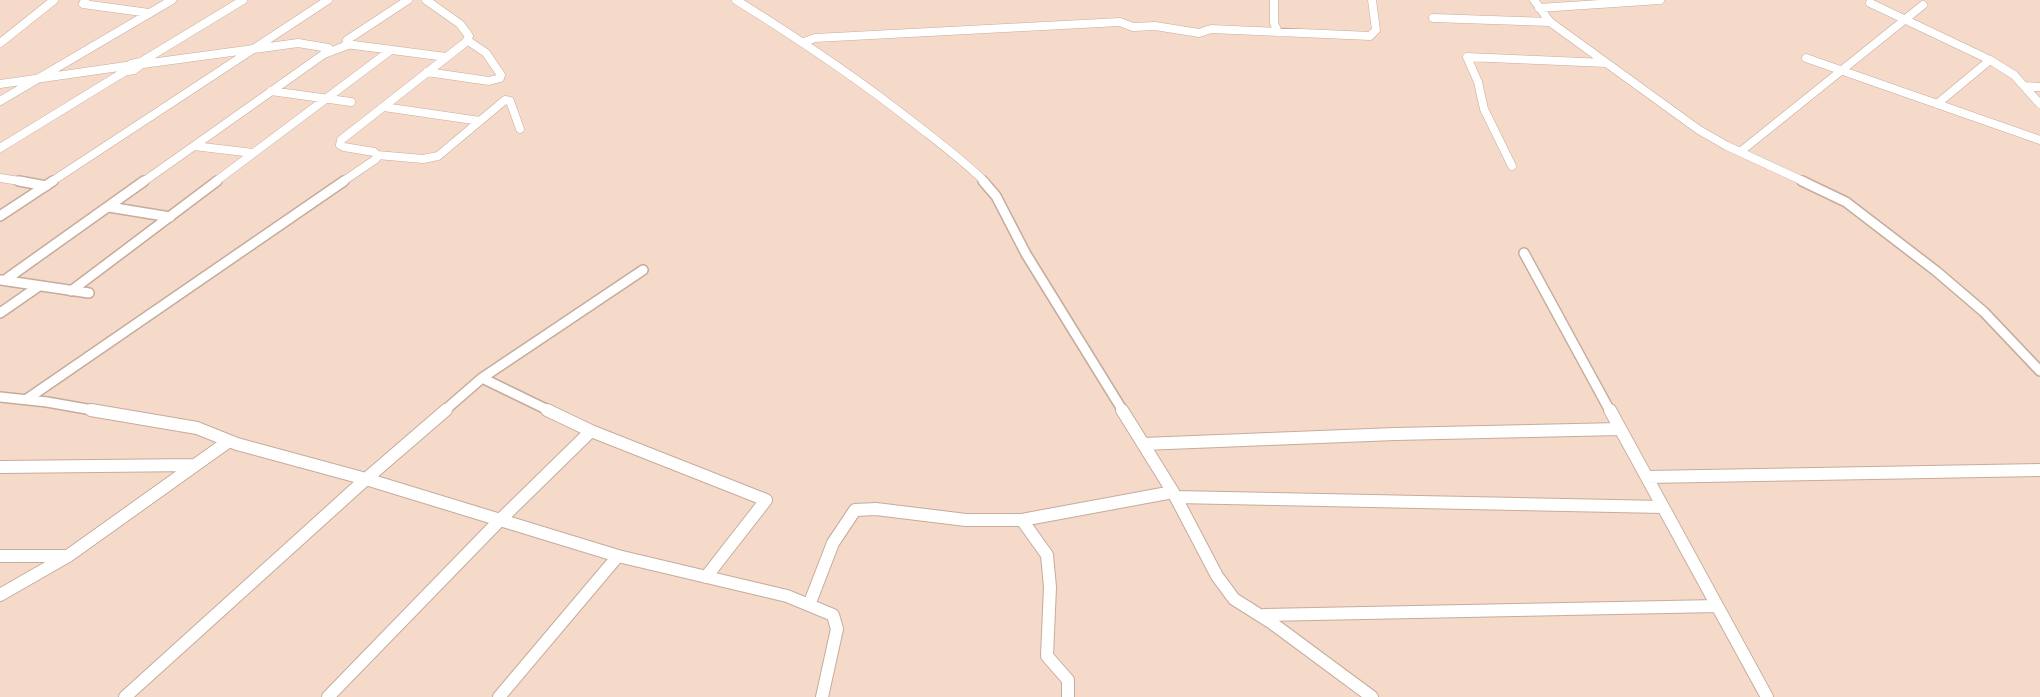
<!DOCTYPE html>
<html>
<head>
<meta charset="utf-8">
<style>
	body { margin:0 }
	canvas { display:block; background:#f5d9c9 }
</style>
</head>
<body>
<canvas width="2040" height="697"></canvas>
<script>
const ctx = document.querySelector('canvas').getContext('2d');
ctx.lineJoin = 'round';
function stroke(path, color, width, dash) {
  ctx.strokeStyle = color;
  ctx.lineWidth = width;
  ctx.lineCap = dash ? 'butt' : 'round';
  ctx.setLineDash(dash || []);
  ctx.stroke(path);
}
const minorFar2 = new Path2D(`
	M85,0L83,4L149,13
	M408,0L347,40L346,44L446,57
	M736,0C799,39 860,80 918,126C941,144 964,161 985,182
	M1274,0V23L1278,32
	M1534,0L1550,22L1699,130L1727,146L1805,182
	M1870,3L1990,60L2014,75L2040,104
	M1539,8L1660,0
	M1433,18L1550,22
	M804,42L815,38L1120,22L1133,27L1155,26L1199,33L1211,29L1370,36L1376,30L1372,0
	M0,43L54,0
	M1806,58L2040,140
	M141,62L143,63L134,70L122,72L131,64Z
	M141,62L243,0
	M143,64L298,43L328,48L324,54L348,45
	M427,72L489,81L500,78L501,75L486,53L467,40
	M0,84L126,66
	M2024,86L2040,87
	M271,91L351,102
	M0,101L172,0
	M1937,104L1990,60
	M384,107L480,121
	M194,146L253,153
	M0,148L124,72
	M1740,152L1923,5
	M377,155L423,159L438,156L505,100L510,101L520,129
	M1512,166L1484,109L1478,82L1467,57L1606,63
	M0,178L26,182
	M51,182L328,0
	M143,182L324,54
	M215,182L391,50
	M342,182L376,159L377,155L374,152L344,147L340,145L341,140L466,42L469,36L460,24L426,0`);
const minorFar1 = new Path2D(`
	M19,181L46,186
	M983,181L996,196L1026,254L1123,411
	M1802,181L1846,202L1936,271L1984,312L2040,371
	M109,207L170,217
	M0,216L53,181
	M1524,253L1610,411
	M1,280L89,293
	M5,280L144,181
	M71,291L217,181
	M0,313L39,286
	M482,378L550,411
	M0,397L47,402L98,411
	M27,399L344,181
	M444,411L482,378L643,270`);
const minor = new Path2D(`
	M91,410L197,428L237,444L366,479L618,556L787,596L833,615L837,629L822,697
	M547,410L591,431L766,500L706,577
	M1122,410L1173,492L1217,576L1234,599L1272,623L1372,697
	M1610,410L1767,697
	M1143,444L1395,434L1620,429
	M0,467L195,465
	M1647,477L2040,470
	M1176,497L1663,507
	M1022,520L1047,555L1050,587L1047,656L1068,680V697
	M0,556H67
	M0,595L68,556L229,441
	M809,605L833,543L855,510L876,509L966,520H1022L1173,492
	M1264,615L1717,606
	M125,697L366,479L446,410
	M328,697L499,521L591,431
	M499,697L618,556`);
stroke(minorFar2, '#c6ac9c', 9);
stroke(minorFar1, '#c6ac9c', 12);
stroke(minor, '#c6ac9c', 14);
stroke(minorFar2, '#fff', 8);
stroke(minorFar1, '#fff', 9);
stroke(minor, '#fff', 12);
</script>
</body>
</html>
